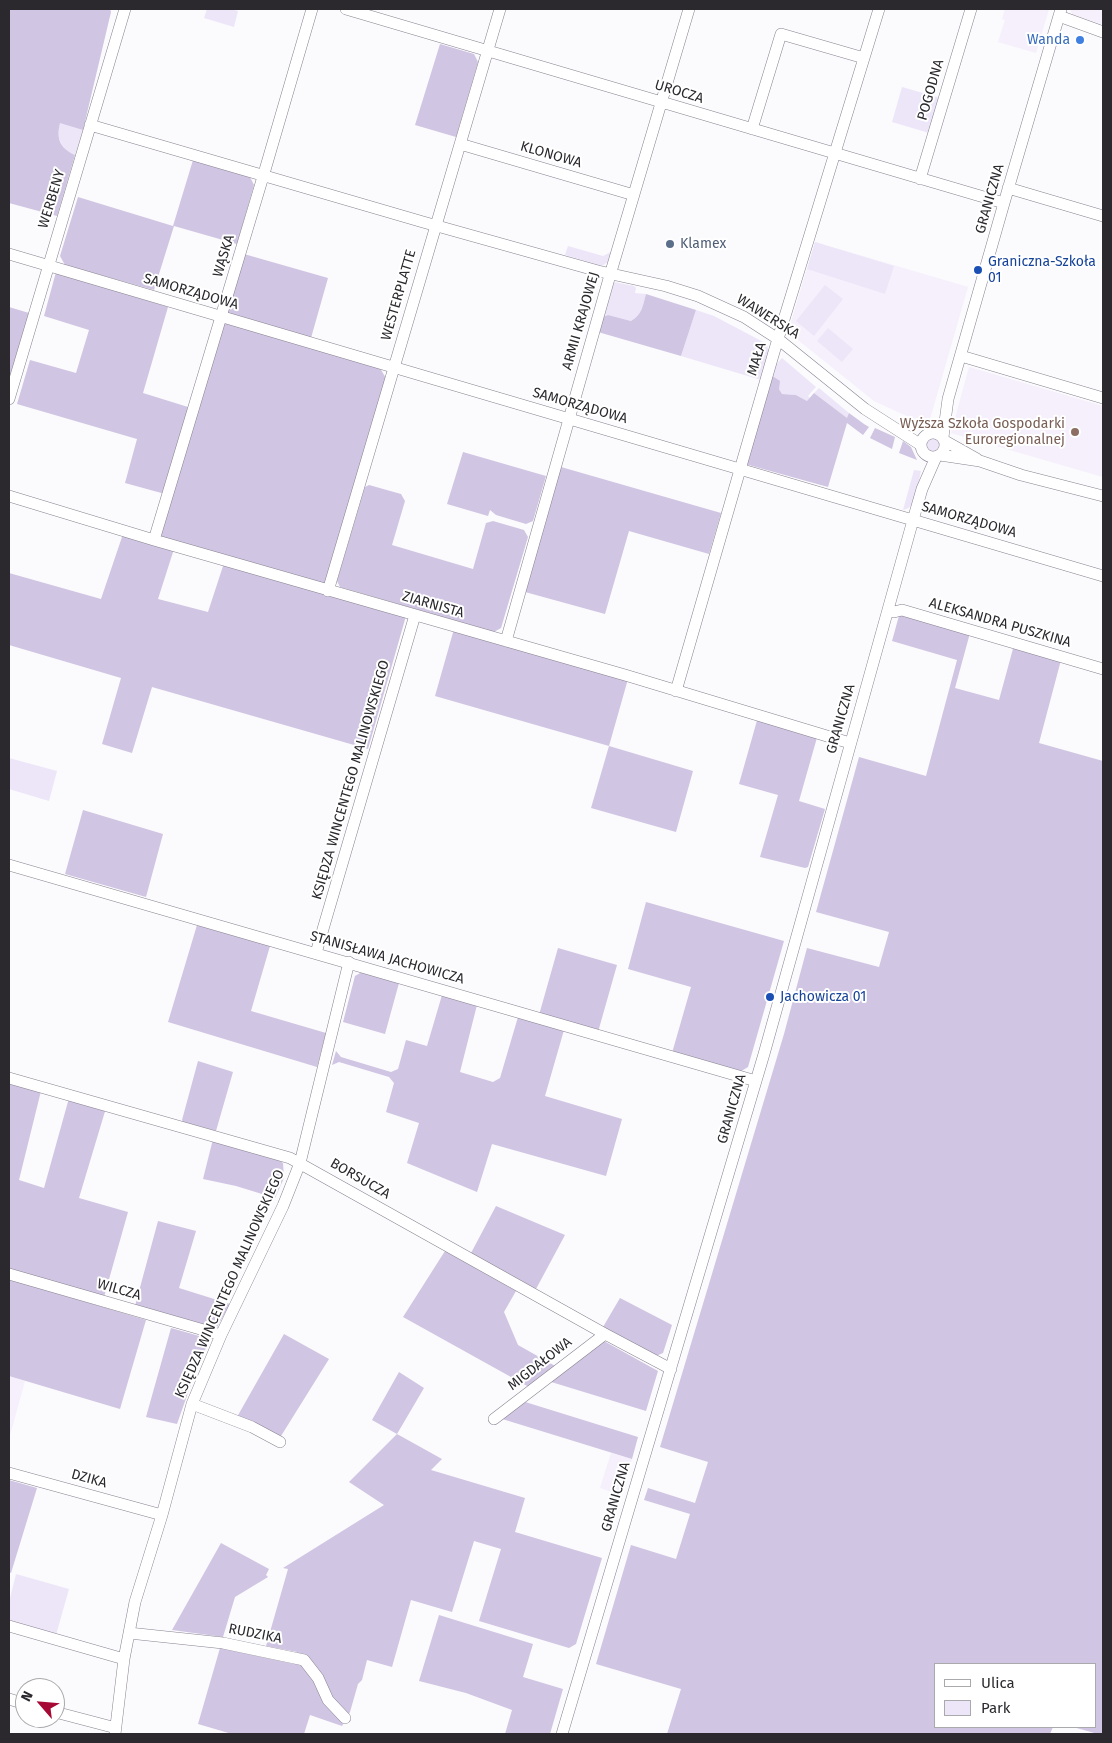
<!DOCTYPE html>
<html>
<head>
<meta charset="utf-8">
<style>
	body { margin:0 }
	#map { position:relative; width:1112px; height:1743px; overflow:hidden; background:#fbfafd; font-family:"Fira Sans",sans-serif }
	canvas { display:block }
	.frame { position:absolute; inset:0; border:10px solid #2b292e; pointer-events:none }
	.legend { position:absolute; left:934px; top:1663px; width:162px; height:65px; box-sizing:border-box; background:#fff; border:1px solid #aaa9ab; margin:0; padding:6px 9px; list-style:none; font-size:15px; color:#2b292e }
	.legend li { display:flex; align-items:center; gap:10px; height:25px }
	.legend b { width:25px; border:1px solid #aaa9ab }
	.north { position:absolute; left:15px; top:1678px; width:50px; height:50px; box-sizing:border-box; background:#fff; border:1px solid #aaa9ab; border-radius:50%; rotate:297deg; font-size:14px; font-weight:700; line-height:20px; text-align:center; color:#2b292e }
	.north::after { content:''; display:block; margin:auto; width:18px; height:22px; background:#a50934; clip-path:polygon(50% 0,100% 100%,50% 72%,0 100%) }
</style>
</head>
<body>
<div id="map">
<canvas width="1112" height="1743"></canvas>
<div class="frame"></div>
<ul class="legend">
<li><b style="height:6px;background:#fff"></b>Ulica</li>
<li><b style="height:14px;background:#ede6f8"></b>Park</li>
</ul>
<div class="north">N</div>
</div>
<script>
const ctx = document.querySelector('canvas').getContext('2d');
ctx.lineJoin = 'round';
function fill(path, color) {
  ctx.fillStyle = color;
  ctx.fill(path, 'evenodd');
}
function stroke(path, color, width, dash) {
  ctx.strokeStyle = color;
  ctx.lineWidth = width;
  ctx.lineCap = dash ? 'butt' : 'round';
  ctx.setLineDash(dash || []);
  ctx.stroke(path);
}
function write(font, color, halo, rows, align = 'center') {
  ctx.font = font + ' "Fira Sans",sans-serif';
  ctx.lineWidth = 4;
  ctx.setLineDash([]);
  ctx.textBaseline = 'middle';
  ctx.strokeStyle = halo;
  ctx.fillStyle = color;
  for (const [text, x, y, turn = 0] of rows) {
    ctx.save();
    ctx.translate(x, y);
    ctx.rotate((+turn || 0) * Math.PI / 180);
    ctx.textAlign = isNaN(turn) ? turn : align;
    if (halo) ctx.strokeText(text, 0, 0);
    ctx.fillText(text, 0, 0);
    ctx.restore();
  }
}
fill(new Path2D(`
	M1005,9H1049L1036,53L998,42L1005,20L1002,19Z
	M1070,9H1103V25L1072,14Z
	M815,242L968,287L930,419L922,423L874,401L788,332Z
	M969,367L1103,406V477L951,433Z
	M9,1376L25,1381L9,1439Z
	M611,1453L632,1459L621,1495L600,1488Z`), '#f5f0fc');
fill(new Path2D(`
	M207,9H231L238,11L234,27L204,18Z
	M902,87L940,98L929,133L892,122Z
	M60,122L83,130L75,155C60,148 56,138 60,122Z
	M815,242L894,266L885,294L807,269Z
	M568,246L603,256L611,252V258H609L608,262L602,266L565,255Z
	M614,282L634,286L636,288L635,293L646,294C643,305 642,315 631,321L608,315L603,317Z
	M825,285L843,299L814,336L796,321Z
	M696,310L714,316L767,344L769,354L761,380L681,356Z
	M828,328L853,349L842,362L817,341Z
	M782,358L816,387L808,396L810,398L807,401L796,395L782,394L771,375L774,367Z
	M819,388L849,413L848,419L814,393Z
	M926 445a8 8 0 1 1 16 0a8 8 0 1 1-16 0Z
	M914,470L921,471C918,483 918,508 903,510Z
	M9,758L57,771L49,801L9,789Z
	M16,1574L69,1589L56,1635L9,1621V1602Z`), '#ede6f8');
fill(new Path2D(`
	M9,9H110L111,12L83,130L60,123C56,139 60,148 75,155L57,216L9,203Z
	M440,44L474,54L478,62L456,137L415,125Z
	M193,160L250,177L254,185L237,244L174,226L154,290L65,265L60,256L78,197L173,226Z
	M244,254L328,278L311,338L226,313Z
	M56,272L168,307L143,393L188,407L165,494L125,483L137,439L17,404L30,360L76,373L89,330L44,316Z
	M646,294L696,310L681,356L598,332L603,317L608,315L631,321C642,315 643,305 646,294Z
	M9,307L29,313L9,381Z
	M223,322L380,368L387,380L325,587L159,538Z
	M771,375L780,381L779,389L782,394L796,395L807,401L814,393L847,418L849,413L864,424L869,427L863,435L847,423L828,487L745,464Z
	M875,428L895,437L892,449L870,438Z
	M903,441L911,447L917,460L899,453Z
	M463,452L546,476L533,521L526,524L496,515L490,510L488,516L447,504Z
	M561,467L721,513L709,554L629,531L605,614L525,592Z
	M369,485L401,494L405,501L392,545L473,569L486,523L493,521L524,530L528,537L501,628L494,632L340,587L337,581L365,487Z
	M123,534L174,549L158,599L208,612L224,563L406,616L368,749L152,687L132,753L102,744L121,678L9,645V573L101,599Z
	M900,612L970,633L955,688L999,700L1014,645L1061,660L1039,743L1103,761V1734H1098L1073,1727H1096V1664H936V1727H1053L1050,1734H667L681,1689L596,1664L631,1545L676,1559L690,1514L644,1500L648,1488L695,1503L708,1462L660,1447L784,1034L807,948L879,967L889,932L816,912L859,757L926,776L957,660L892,641Z
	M454,629L628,679L609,746L693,771L676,832L591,808L609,746L435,696Z
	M758,717L818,734L799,801L825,809L808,867L805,868L760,857L778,795L739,784Z
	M83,810L163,834L146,897L65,874Z
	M646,902L784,941L748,1067L738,1073L672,1053L691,987L628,969Z
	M197,925L270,946L251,1011L326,1033L317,1067L168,1022Z
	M558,948L617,965L598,1032L539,1015Z
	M362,972L399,983L385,1034L343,1022L355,976Z
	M442,995L477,1005L460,1072L493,1082L500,1078L518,1017L564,1030L545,1096L622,1119L606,1176L492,1144L477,1192L407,1163L419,1123L386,1112L394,1083L389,1077L339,1062L332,1065L336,1051L341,1057L391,1072L398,1069L406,1040L427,1046Z
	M198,1061L233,1072L216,1131L183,1122L182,1120Z
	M9,1082L41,1091L19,1180L44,1188L69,1098L106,1108L79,1198L128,1212L104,1297L9,1270Z
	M213,1139L273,1156L283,1163L284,1178L275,1198L236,1186L203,1179Z
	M496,1206L565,1235L536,1289L471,1253Z
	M158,1221L196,1231L179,1288L230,1304L216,1329L135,1306Z
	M445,1251L516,1291L504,1312L518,1345L557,1367L529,1387L403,1317Z
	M9,1279L146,1320L120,1409L9,1376Z
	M620,1298L672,1325L663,1353L656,1356L603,1327Z
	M171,1328L210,1339L195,1373L177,1424L146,1417Z
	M284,1334L329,1359L281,1436L273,1435L237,1417Z
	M602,1340L658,1371L646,1411L548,1381Z
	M399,1372L424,1388L397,1434L442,1459L431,1470L525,1498L515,1532L602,1558L576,1644L569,1648L479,1621L501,1549L474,1541L452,1612L411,1600L392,1667L367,1660L362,1680L358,1684L350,1712L342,1726L310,1715L304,1734H232L198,1724L220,1648L294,1664L297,1652L266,1646L288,1569L283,1568L384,1505L349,1482L397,1434L372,1420Z
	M522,1401L638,1437L632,1459L499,1418Z
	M9,1480L37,1488L11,1573L9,1572Z
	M221,1543L269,1569L266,1575L268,1577L235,1597L223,1637L172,1630Z
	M439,1615L533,1644L523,1677L563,1689L550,1734H505L512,1710L466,1693L419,1681Z`), '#d0c5e2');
const minor = new Path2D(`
	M346,9L1004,203
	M1059,16L1103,32
	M90,125L423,222L598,271L666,286L698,296L744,317L778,339L865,409L921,445
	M752,129L781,34L864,58
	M460,144L634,195
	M920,179L971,9
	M1008,188L1103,216
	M9,254L1103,576
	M961,356L1103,398
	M9,399L125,9
	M921 445a12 12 0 1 1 24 0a12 12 0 1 1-24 0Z
	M943,437L948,399L1004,203L1061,9
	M945,441L977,459
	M940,455L980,461L1021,475L1103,496
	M9,496L154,540L625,675L850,743
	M154,540L265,170L312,9
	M328,591L500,9
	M888,610L894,612L902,610L1103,669
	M506,641L610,275L689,9
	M676,691L774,352L879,9
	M9,865L756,1081
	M316,953L415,615
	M9,1078L290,1158L605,1334L671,1369
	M9,1274L221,1335
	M192,1404L252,1427L280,1442
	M494,1419L605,1334
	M9,1473L162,1515
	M9,1626L124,1659
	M129,1633L223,1643L304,1660L318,1678L328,1700L345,1718
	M9,1699L25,1704
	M55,1712L116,1728
	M115,1734L124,1659L135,1602L162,1515L192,1404L221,1335L283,1206L300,1163L349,962
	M562,1734L764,1054L913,520L922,489L936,457`);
stroke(minor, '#888390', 12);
stroke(minor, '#fff', 11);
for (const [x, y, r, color] of [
	[1080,40,5,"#3f7fe0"],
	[670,244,5,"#5c6f8a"],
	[978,270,5,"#1a4fb4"],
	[1075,432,5,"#8d6e63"],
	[770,997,5,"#1a4fb4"]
]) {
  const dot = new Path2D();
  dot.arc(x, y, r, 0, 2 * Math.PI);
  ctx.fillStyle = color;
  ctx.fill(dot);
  stroke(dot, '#fff', 2);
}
write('14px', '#366cbe', '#fff', [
	["Wanda",1070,40]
], 'right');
write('14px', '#2b292e', '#fff', [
	["POGODNA",931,90,-74],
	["UROCZA",679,92,17],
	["KLONOWA",551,155,16],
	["WERBENY",52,199,-73],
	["GRANICZNA",990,199,-74],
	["WĄSKA",224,256,-73],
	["SAMORZĄDOWA",191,292,16],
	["WESTERPLATTE",399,295,-74],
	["WAWERSKA",768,317,32],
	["ARMII KRAJOWEJ",581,321,-74],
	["MAŁA",757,359,-73],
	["SAMORZĄDOWA",580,406,16],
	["SAMORZĄDOWA",969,520,16],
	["ZIARNISTA",433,605,16],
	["ALEKSANDRA PUSZKINA",1000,623,16],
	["GRANICZNA",841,719,-74],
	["KSIĘDZA WINCENTEGO MALINOWSKIEGO",351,780,-74],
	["STANISŁAWA JACHOWICZA",387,958,16],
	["GRANICZNA",732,1109,-74],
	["BORSUCZA",360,1179,30],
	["KSIĘDZA WINCENTEGO MALINOWSKIEGO",230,1284,-66],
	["WILCZA",119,1290,16],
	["MIGDAŁOWA",540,1364,-38],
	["DZIKA",89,1479,15],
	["GRANICZNA",616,1497,-74],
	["RUDZIKA",255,1634,11]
]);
write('14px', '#4e5e75', '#fff', [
	["Klamex",680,244]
], 'left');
write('14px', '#164399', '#fff', [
	["Graniczna-Szkoła",988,262],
	["01",988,278],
	["Jachowicza 01",780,997]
], 'left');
write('14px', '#785e54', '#fff', [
	["Wyższa Szkoła Gospodarki",1065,424],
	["Euroregionalnej",1065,440]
], 'right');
</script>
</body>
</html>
